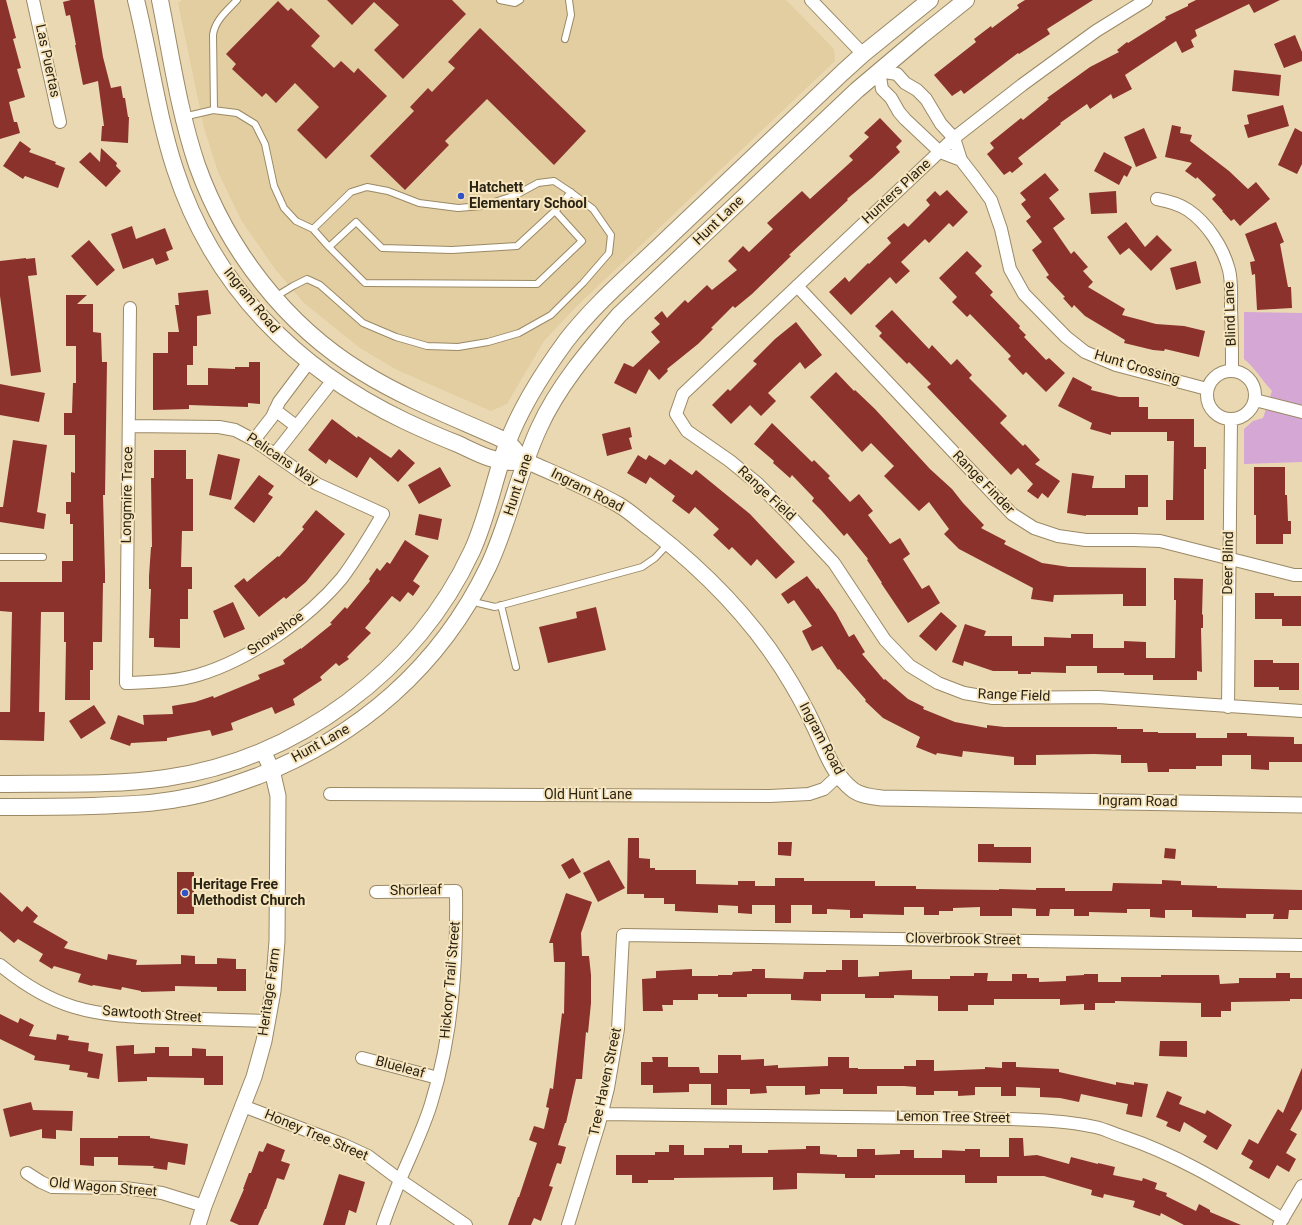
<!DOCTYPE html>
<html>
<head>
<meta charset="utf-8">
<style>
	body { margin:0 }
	canvas { display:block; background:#ead8b2 }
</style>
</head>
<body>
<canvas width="1302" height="1225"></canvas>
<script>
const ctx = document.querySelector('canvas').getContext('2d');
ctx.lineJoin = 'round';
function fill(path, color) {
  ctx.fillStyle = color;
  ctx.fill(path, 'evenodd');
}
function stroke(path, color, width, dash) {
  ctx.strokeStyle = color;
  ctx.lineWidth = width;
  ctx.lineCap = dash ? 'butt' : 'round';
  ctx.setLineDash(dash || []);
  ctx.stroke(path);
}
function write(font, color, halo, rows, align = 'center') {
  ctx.font = font + ' Roboto,sans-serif';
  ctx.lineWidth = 4;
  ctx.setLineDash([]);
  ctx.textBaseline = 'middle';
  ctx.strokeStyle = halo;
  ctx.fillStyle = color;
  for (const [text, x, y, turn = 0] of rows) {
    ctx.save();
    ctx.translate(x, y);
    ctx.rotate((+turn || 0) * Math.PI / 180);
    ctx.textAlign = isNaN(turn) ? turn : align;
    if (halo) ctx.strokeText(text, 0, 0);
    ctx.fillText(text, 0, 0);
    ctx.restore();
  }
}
fill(new Path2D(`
	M182,0H786L834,49L835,61L577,306L544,341L507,404L491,411L397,370L360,348L304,303L275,269L241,220L218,172L204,128L178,3Z`), '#e3cea1');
fill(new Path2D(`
	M1244,312L1302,313V462L1244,464V429L1253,421L1263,418L1272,391C1262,380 1255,368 1244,359Z`), '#d5a7d4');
fill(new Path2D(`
	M0,0H6L16,38L13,39L21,68L17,69L25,97L9,102L14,122H17L20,133L0,139Z
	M71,0H94L103,57L111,88L121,86L123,98H125L128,117H129L128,143L101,141L102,126H104L98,81L83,85L75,45H76L70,15L66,16L63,2Z
	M327,0H452L466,14L403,79L374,50L399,25L374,2L352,25Z
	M1025,0H1093L1047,29L1050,34L1019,54L1018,53L964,94L961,90L952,96L934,75L976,42L974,39L991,26L992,28L1019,8L1017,5Z
	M1196,0H1280L1254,13L1249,4L1195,30L1197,36L1191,40L1194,47L1182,53L1176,41L1125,75L1132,89L1113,99L1111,94L1090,109L1087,104L1060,123L1061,124L1018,158L1023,164L1012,173L1010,171L1004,175L987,154L994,148L990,143L1021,118L1023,120L1049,99L1047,98L1090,67L1119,52L1117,50L1127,42L1128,43L1166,19L1165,17L1188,6V4Z
	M278,1L288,11L291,8L320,36L311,46L334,68L341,61L354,73L358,68L387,96L326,159L297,130L319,107L295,83L276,103L266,93L262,97L232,69L236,64L226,54Z
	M480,28L586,131L554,165L487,99L445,141L449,145L405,190L370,156L414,111L410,107L428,88L432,92L455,68L448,62Z
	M1295,35L1302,52V61L1284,68L1274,44Z
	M1234,70L1281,75L1279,96L1232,91Z
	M1283,105L1289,126L1248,138L1244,125L1249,124L1247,115Z
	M880,118L902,141L896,147L900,152L872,178L847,199L848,200L789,255L791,256L752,294L735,308L733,306L711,328L713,329L698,344L667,369L668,371L659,380L649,369L636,394L614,383L624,363L633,367L660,342L651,332L660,324L654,318L662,311L667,318L685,300L688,303L707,285L712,290L737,270L728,261L743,246L749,252L773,229L767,223L802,191L810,199L853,160L849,156L869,137L864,133Z
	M1172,125L1181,127L1180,133L1192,135L1190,141L1229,171L1248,189L1256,182L1270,199L1240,226L1234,219L1231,221L1222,211H1223L1212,199L1216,195L1197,177L1196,179L1185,171L1192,163L1165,157Z
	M1144,128L1157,158L1136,167L1124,137Z
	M1295,128L1302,132V164L1297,174L1278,165Z
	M20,141L31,149L29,152L56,162L55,164L65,168L58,188L25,176L23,179L3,166Z
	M101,148L117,163L116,166L121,171L106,187L79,162L90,152L100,162Z
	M1104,152L1132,167L1127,177L1124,175L1119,185L1094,171Z
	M1045,173L1059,190L1049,198L1065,219L1053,228L1071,254L1074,251L1088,267L1083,271L1093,282L1088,287L1125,309L1122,315L1156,324L1184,326L1205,331L1199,357L1165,349L1164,351L1153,350L1124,343L1125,340L1085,316L1074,305L1072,308L1063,298L1065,297L1046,277L1049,275L1032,250L1042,242L1026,221L1031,217L1021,204L1026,200L1020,193Z
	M947,190L968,212L953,227L949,223L929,243L925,239L901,262L910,271L896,284L890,277L851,315L829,292L845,277L849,282L868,263L869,264L891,243L887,238L904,223L908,227L930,205L926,200L935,191L940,196Z
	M1116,191L1117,213L1091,214L1089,193Z
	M1126,222L1145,247L1157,235L1172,250L1151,271L1129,248L1120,255L1107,237Z
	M1276,222L1284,242L1280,244L1288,287H1291L1292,308L1257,310L1255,274L1252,275L1250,262L1255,261L1245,234Z
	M132,226L136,239L165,228L173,249L166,252L169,260L156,265L153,258L123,269L111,234Z
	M89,240L115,270L97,286L71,256Z
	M967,251L982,266L975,273L993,292L990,295L1020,326L1019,328L1026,335L1024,337L1046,360L1049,358L1065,373L1046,392L1026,372L1023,375L1008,359L1011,356L970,314L967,317L952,302L957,297L939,278Z
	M26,258V259L35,258L37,275L28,276L41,372L11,376L0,296V261Z
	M1196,261L1201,283L1176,290L1170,268Z
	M208,290L211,314L197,316V346H193V365H187V385H208V368L235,369V367H249V362H260V404L248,403V407L189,405V409L153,410V353H168V332H179L175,305H179L178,293Z
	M66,295H87L77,304H93V332L101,333L102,362H107L105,495H103L105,573V583H103L102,642H93V670H90V700H65L66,642H64V612H41L39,712H45L44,741L0,740V712H10L12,612L0,611V582H62V561H73V524H70V514H66V502H71V472L75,473V435H64V413H72L73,383H76V346H66Z
	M892,310L929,349L932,345L951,365L957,359L972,375L969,378L1007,416L1000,423L1023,446L1025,444L1040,460L1035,464L1060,481L1048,498L1042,493L1038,499L1027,491L1033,484L1018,468L1011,475L927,387L931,384L909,362L907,364L879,336L882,333L875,326Z
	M796,322L822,355L805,369L800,362L768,393L776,401L761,416L750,405L731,424L712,405L728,389L730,391L757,364L753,361L775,339Z
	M836,372L854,391L855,390L875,409L930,469L952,489L963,503L984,525L981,528L1006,541L1004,544L1042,563L1069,567L1146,568V606H1123V594L1054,595L1053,602L1031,599L1033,588L959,549L944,534L949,529L929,502L919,511L884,476L894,466L871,443L862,452L810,397Z
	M1073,377L1092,387L1091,390L1119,397H1139V407H1148V419H1194V447H1206V469H1204V520H1166V500H1173L1174,441H1167V432H1111V435L1090,429L1092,423L1058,406Z
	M0,384L45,393L39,422L0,415Z
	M332,419L357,438L358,436L391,458L399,449L415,463L398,482L370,457L357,478L329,459L326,464L308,450Z
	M772,423L812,462L814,460L830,476L828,478L850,502L859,494L873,511L868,515L890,544L900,538L910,554L903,559L922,589L929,585L940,603L908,623L881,583H882L867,560L868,559L847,533L844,536L821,510L812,501L814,498L792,475L790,478L773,463L774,461L754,444Z
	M630,427L632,437L629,438L632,449L607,456L602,434Z
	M13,440L47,445L37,512L46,514L44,529L0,522V507H3Z
	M154,450H186V479H193V531H182L181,567H192V589H188V619H180V648L154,647V638H149L151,589H149V576L151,547H152L151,478H154Z
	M218,454L240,459L231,500L209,495Z
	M638,455L646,460L649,455L665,465L670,459L692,475L696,470L750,514L795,562L776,579L757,559L751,566L732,547L729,550L713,535L719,529L695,507L689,514L672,501L675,496L650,477L646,484L627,473Z
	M440,467L451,486L419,504L408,485Z
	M1254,467H1285V495H1287L1288,521H1291V534H1283V544H1256V515H1254Z
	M1072,473L1094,476L1092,488H1125V475H1148V507H1138V515H1086V516L1067,513Z
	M259,475L274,486L268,494L273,497L254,523L234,508Z
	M316,510L345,534L306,582L286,599L284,597L259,617L234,586L244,578L247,582L278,556L279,557L304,529L302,527Z
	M419,514L442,519L438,540L415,535Z
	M405,540L429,556L413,581L420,586L413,596L408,592L400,602L392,596L365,628L371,633L347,657L349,659L339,666L336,663L320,677L322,680L293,699L295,705L275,714L272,707L231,723L233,730L212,736L210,730L167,738V741L131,743L130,746L110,739L118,715L144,725L143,715L173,714L172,706L195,702L213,696L214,698L260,679L258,675L285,664L283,660L301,648V649L332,624L330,623L345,607L347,609L370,581L369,579L377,568L380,571L387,562L390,564Z
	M807,576L817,589L818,588L836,613L849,637L854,634L865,652L862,654L884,680L885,679L908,699L924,707L923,709L955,722L987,728V725L1004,727H1117V729H1143V732H1158V733H1196V738H1227V733H1247V736L1294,737V744H1302V762H1269V770L1251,769V755H1222V766H1196V769H1169V772H1148L1147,763H1121V755L1094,754L1036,755V765H1014V757L963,751L962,757L937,753L936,755L916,747L920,737L883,718L865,701L866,700L839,669L838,670L822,646L812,651L802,631L812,626L794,600L788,604L781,594Z
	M1174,578L1203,579L1202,615L1203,614V628H1201L1202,672L1197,671V680H1153V675H1124V673H1097V666H1066V673L1031,672V674H1018V671H993L964,661L963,666L952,662L965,624L986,631L984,636H1012V646H1044V637L1071,638V634H1093V648H1124V641L1146,642V658H1175L1176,600H1174Z
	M1255,593H1274V596H1301V626H1282V619H1255Z
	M233,602L245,629L224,638L213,611Z
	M596,607L606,650L548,663L539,627L577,618L576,612Z
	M941,612L957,626L936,651L919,636Z
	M1254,660H1273V663H1299V690H1279V687H1254Z
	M94,705L106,723L81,739L69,721Z
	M628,838H639V858L650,859V868H655V870H696V884L738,885V881H755V886H775V878H804V881H875V886H916V889L999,890V889L1036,890V888H1065V891H1112L1113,883L1162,884V880L1181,881V885L1217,886V888L1302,890V910H1289L1288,919H1273L1274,914H1246V918L1192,917V910H1165V918L1150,917V909H1127V913L1089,912V916H1074V909H1050L1049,916H1036V909L1012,908V916H980V907L953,908V911H939V915H924V907H904V915L863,914V918H850V910L827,909V914H812V905H791V923H775V905H752V914L738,913V906L718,905V913L675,911V904H664V898H644V894H627Z
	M778,842H792L791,856L778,855Z
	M978,844H994V847H1031V863L978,862Z
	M1165,848L1176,849L1175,859L1164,858Z
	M573,858L581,872L569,879L561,865Z
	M609,860L625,888L598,902L583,873Z
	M177,872H194V914H177Z
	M0,892L22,912L27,906L38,916L33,922L68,942L64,948L107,960L108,954L137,960L136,965L181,964V955L195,956V964H217V958L236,959V969H246V991H217V987L175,986V991L141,992V991L122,987L121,990L93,985L92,986L78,982L81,974L54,966L52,969L39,961L43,954L18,939L14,943L0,931Z
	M566,893L592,902L581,933L582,956H589L591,975V1003L588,1033L586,1032L582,1079H576L566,1123H565L558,1145L566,1147L561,1164L557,1163L549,1186L553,1187L541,1221L534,1218L531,1225H508L518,1197H519L537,1143L529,1140L534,1126L544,1129L549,1108L546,1107L550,1088L553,1089L562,1013L564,1014L565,962H554L553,943H549Z
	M842,960H858V977L879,976V972L912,970V979H950V976H974V973H988L987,981H1012V974H1027V978H1039V982L1066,981V976L1084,975V974H1098V982H1121V977H1161V975H1219L1220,984L1239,983V978H1276V973H1290V978H1302V999H1290V1001L1231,1002V1011H1221V1017H1201V1003L1115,1001V1003H1095V1010H1084V1004L1060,1005V999H994V1005H968V1011H938V996L894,995V998H865V994H821V1001L791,1000V994H747V997H718V994H698V1000H673V1005H662L663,1011H643L642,979L656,978V971L692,969V976H718V975H732L733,972L752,971V969H765V978L803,979L804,972H826V970H842Z
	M0,1014L18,1023L20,1018L34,1025L29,1036L56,1040L57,1034L69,1036L68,1040L89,1043L88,1051L103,1054L99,1079L87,1077L88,1073L69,1070L70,1065L34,1060L35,1056L0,1039Z
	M1160,1041H1187V1057L1159,1056Z
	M134,1045V1054L155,1053V1047H169V1056H192V1048L206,1049V1056H223V1085H204V1078L147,1077V1081L118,1082L116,1046Z
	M718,1055H741V1060L764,1059V1066L778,1065V1068L828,1066V1057H849V1068H858V1069H904V1066H916V1060H934V1071L985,1069V1067L1002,1068V1062H1016V1067L1059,1069V1072L1116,1085V1082L1134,1085V1082L1148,1084L1142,1117L1126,1114L1128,1104L1081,1094L1079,1102L1060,1098L1040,1097V1088L1016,1087V1096H1001V1087H975V1095L958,1096V1091H934V1095H916V1087L904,1086H877V1094H843V1089H820V1094L805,1095V1086H766L767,1093L750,1094V1089H727V1105H711V1084H689V1092L653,1093V1085H641V1062H653L652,1057H668V1067H699L700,1073H718Z
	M1302,1068V1109L1290,1130L1297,1134L1286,1153L1296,1159L1289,1172L1277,1165L1269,1179L1249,1168L1253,1161L1241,1154L1249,1139L1258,1144L1278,1109L1283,1113Z
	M1167,1091L1182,1097L1179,1104L1205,1114L1207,1110L1232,1125L1217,1150L1203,1142L1207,1136L1184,1122L1180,1132L1166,1126L1168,1122L1156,1117Z
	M31,1102L33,1110L73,1111L72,1131L56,1130V1139L42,1138V1129L10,1137L3,1109Z
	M118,1136H150V1138L188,1144L185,1165L168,1162L167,1170L153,1168L154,1166L118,1165V1157H94V1166L80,1165V1138H118Z
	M1009,1138H1023L1024,1156L1037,1155L1069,1164L1071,1157L1098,1164V1163L1115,1167L1113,1175L1142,1181L1143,1178L1157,1183L1155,1189L1167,1193L1166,1196L1196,1211L1199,1204L1210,1210V1212L1241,1225H1184L1161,1213L1160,1216L1133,1207L1135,1201L1104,1194L1103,1198L1091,1195L1092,1190L1044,1176H997V1183H965V1175H875V1178H845V1174L797,1173V1189L773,1190V1177L674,1178V1180H648V1183H632V1175H616V1155H655V1152H669V1145H684V1155H704V1148H729V1145H742V1153H768V1150L806,1149V1146H820V1154L837,1155V1157H857V1149H875V1155L900,1154V1150H914V1158H942V1150L965,1151V1149H980V1157H1009Z
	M267,1143L285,1150L281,1161L290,1164L284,1180L277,1178L266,1209H265L258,1225H239L230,1221L244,1189H243L249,1173H251L259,1151L263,1152Z
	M339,1174L365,1182L356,1213L349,1210L345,1225H323Z`), '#8c322d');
const service = new Path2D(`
	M500,0L515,3L520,0
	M565,39L571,15L569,0
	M214,110L213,35C215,20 227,11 237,0
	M183,117L213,110L237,113L255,124L265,144L274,186L284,208L296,221L313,229L351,192L367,187L388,191L419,203L458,208L482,206L516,195L538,183L554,181L569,191L593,209L611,235L609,253L583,283L551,315L519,333L488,342L458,347L427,346L396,337L363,323L320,285L307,279L293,286L275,297
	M313,229L329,247L356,222L382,248L452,250L517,246L557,209L571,192
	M329,247L365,283L537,284L582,241L555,211
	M0,557H43
	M472,599L478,603L495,607L642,567L655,558L669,543
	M501,605L516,667`);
const minor = new Path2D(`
	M33,0L60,122
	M811,0L863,54
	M1146,0L1096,31L1022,85L954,138L683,394L676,414L687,431L730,461L758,484L792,518L834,563L885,640L910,666L938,683L964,693L993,698L1098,697L1302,711
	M961,160L940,152L905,119L899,112L891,98L882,89L879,71L897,74L905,83L917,90L926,99L941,124L954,138L961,160L975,178L991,200L1001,229L1010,269L1024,294L1066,337L1085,352L1116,365L1207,389
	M1157,199C1168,201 1179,204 1188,210C1207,223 1223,247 1229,270C1232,282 1231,296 1231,309C1232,329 1232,350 1232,370
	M797,286L1012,514L1034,528L1058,536L1086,540H1134L1160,541L1294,575H1302
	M1207 395a24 24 0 1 1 48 0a24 24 0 1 1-48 0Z
	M1255,400L1302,412
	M275,410L296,426
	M129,426L219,427L235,430L254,440L317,484L383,514C370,536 357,558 342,578C308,619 249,660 198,675C174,682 150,682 126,683L130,308
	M254,440L272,417L279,402L309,362
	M275,454L333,380
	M1228,707L1231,419
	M330,794L770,796L809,794L824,789L839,775
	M376,892L456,891C457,963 453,1034 431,1104C423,1130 411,1154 400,1180C394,1195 388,1210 383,1225
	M0,965C22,983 47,999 74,1007C104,1016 136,1017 167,1018C201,1019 234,1020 268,1021
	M362,1058L438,1078
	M243,1106L342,1144L368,1156L400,1180L466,1225
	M601,1114L1010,1119C1039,1120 1067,1121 1095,1127C1105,1129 1114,1134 1124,1137C1181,1156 1231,1188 1283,1219
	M27,1173L41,1182L52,1187L125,1188L162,1193L204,1206
	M568,1225L599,1124L608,1088L618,1029L623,935L1302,945
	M1279,1225L1302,1186`);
const tertiary = new Path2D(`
	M526,461C557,475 589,488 619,505C631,512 641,522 652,530C702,569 748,615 782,668C794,687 805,706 814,726C825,748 832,774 853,790C861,796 872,797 882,798L1302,805
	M198,1225L204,1206L254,1077L264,1041L273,991L277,941L278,796L272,770L263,751`);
const secondary = new Path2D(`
	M136,0C150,56 157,114 175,169C213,286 296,369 405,421C422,429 440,437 458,444C475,452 493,462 512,462
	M160,0C171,55 179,112 197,165C227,249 285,325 362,372C404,398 450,416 495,436L508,442L515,450
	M0,784C55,783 111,786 166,778C297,759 416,671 472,551C488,516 494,479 507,444C520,409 544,371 566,341C596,302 635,270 670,236C728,181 785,127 842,73L863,54L930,0
	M0,807C31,807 61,807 92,806C122,805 153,804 183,798C208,794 233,785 258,776C359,736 440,667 488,567C509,523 518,473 539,428C558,386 589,350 619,315L857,90L921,36L966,0`);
stroke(service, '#9a8965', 8);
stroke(minor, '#9a8965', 14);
stroke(tertiary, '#9a8965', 17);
stroke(secondary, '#9a8965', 18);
stroke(service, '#fff', 6);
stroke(minor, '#fff', 12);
stroke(tertiary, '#fff', 15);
stroke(secondary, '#fff', 16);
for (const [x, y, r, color] of [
	[461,196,4,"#3153c3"],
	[185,893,4,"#3153c3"]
]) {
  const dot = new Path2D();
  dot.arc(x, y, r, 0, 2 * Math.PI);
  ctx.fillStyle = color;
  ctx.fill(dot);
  stroke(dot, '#f7e5be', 1.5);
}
write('14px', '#2a2415', '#f7e5be', [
	["Las Puertas",47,61,78],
	["Hunters Plane",897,192,-43],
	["Hunt Lane",719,221,-44],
	["Ingram Road",251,301,51],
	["Blind Lane",1231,314,-92],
	["Hunt Crossing",1137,368,17],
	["Pelicans Way",282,460,34],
	["Range Finder",983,483,46],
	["Hunt Lane",519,485,-72],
	["Ingram Road",587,491,27],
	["Range Field",766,494,43],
	["Longmire Trace",128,495,-89],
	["Deer Blind",1229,563,-89],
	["Snowshoe",276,634,-35],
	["Range Field",1014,696,2],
	["Ingram Road",821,739,62],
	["Hunt Lane",321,744,-29],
	["Old Hunt Lane",588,795],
	["Ingram Road",1138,802,1],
	["Shorleaf",416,891,-1],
	["Cloverbrook Street",963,940,1],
	["Hickory Trail Street",451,980,-85],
	["Heritage Farm",270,992,-82],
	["Sawtooth Street",152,1015,4],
	["Blueleaf",400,1068,15],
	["Tree Haven Street",606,1082,-78],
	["Lemon Tree Street",953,1118,1],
	["Honey Tree Street",316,1136,23],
	["Old Wagon Street",103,1188,5]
]);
write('bold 14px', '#2a2415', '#f7e5be', [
	["Hatchett",469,188],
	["Elementary School",469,204],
	["Heritage Free",193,885],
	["Methodist Church",193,901]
], 'left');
</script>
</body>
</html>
